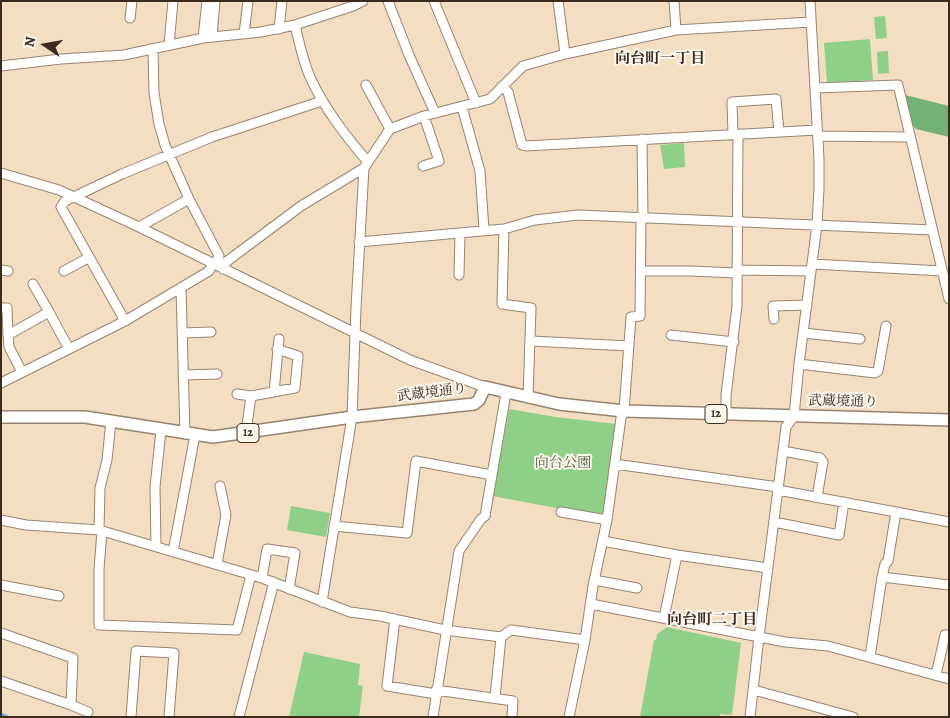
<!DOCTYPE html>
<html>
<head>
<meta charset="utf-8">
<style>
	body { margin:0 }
	#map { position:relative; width:950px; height:718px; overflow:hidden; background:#f3dec2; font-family:Alegreya,serif }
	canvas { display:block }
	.frame { position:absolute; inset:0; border:2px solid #3b2a1e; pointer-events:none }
	.north { position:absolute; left:20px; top:20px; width:50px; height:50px; -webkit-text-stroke:4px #fbf7ec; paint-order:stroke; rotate:282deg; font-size:14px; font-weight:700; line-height:20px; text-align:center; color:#3b2a1e }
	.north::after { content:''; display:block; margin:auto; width:18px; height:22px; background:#3b2a1e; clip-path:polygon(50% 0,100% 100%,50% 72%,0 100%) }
</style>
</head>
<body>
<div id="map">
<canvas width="950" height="718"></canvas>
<div class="frame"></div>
<div class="north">N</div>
</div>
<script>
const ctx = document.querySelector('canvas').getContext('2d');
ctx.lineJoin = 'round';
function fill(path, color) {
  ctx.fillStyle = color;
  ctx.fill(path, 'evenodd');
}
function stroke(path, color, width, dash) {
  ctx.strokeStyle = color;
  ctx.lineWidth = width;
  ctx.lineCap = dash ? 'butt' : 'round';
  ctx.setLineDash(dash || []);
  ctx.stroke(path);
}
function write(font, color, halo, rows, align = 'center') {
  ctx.font = font + ' Alegreya,"Noto Serif JP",serif';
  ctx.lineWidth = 4;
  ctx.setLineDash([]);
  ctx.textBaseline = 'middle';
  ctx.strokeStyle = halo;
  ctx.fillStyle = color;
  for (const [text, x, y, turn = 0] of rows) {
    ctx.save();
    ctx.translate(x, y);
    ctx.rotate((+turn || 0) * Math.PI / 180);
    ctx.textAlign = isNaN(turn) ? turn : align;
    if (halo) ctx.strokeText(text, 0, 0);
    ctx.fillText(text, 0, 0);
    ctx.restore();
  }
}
fill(new Path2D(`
	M885,16L887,38L876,39L874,17Z
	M870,39L873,80L827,83L824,43Z
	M888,51L889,73L878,74L877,52Z
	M684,143L685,167L664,169L660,145Z
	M509,409L556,417L616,424L603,517L493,496Z
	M291,506L330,513L326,537L287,530Z
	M667,627L741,643L732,715L720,714V717H640L654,640H656L657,634Z
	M304,652L360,664L358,685L363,686L359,717H289Z`), '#8ed088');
fill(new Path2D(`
	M905,95L949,106V137L916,129L912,125Z`), '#72b274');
stroke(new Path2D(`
	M1,714L8,717`), '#72a8df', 2.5);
const minor = new Path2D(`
	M388,1L409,55L435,113
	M434,1L476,103
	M558,1L565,54
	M674,1L676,30
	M130,18L132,1
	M295,25C299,42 303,61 310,77C324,108 345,135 367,161
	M279,29L282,1
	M244,34L248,1
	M212,36L215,1
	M203,38L207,1
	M169,45L173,1
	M153,49L154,93L159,124L165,145L189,199L219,256L215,265
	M1,66L61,59L124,55L203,38L261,32L295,25L353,6L363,1
	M366,85L390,129
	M502,86L508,92L522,145L526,146L817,130
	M815,88L898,85L949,299
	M462,107L480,171L484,230
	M733,134L732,102L776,99L779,132
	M818,136L906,137L909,135
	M642,139L643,218
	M423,166L439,161L424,116
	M1,173L59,190L139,227L410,360L485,387
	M139,227L189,199
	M504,229L502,304L531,308L528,398
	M359,242L504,229L535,220L578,215L932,230
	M812,264L942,271
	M223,269L226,262L301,206L364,168
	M1,270L8,271
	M736,270L811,271
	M64,271L88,258
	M642,271H690L736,273
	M459,275L460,233
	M33,284L49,312
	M181,288L185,434
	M1,308H7L8,335
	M774,319L773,306L807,305
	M125,321L61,207L65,201L122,174L212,137L322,101
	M182,333L211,332
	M803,333L860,339
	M671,335L734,342
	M531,341L629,346
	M799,364L875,373L878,371L886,326
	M22,372L9,347L8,335L49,312L69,349
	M183,375L217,374
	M1,383L125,321L209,271L213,264
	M274,392L279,339
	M237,394L251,396L295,388L298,356L277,349
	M251,396L247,425L251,432
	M726,414V395L737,306L738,134
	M783,451L820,458L823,462L817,497
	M615,464L778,487
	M778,490L949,522
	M561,512L607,520
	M1,520L26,525L99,530L262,578L350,612L380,616L445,630L501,637L511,630L585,640
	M774,522L839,535L844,502
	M334,526L407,533L416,461L492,475
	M99,530L100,488L107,460L111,421
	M102,531L99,569V625L237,630L251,575
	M603,541L677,555L768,568
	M156,546L155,487L161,430
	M173,552L195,435
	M217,564L226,515L220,486
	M882,577L949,585
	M262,578L267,549L295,553L289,589
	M594,580L637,588
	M1,585L59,596
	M322,602L352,417L356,308L364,168L390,129L424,116L490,99L523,66L565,54L676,30L811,22
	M591,604L785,642L828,646L949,679
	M664,618L677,555
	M395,619L387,686L436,694
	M1,633L73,658L71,705
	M870,657L882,577L885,564L888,561L896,512
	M936,675L945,635H949
	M1,681L71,705L88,712
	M436,690L513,701L512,717
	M754,690L853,717
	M495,698L501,637
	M131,717L136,651L174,653L169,717
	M239,717L274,582
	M433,717L459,551L481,519L485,516L506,393
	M569,717L585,640L593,586L607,520L621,418L624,411L631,317L640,316L641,218
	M750,717L759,637L786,427L794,416L799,364L817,225L819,189V159L810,1`);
const major = new Path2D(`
	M1,417H85L213,437L352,417L474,404L479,400L485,387L559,404L624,411L949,420`);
stroke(minor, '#978470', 11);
stroke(major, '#978470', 14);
stroke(minor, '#fff', 9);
stroke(major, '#fff', 11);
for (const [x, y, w] of [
	[716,414,22],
	[248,433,22]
]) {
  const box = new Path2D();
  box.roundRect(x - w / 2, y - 9.5, w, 19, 4);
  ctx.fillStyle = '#fbf7ec';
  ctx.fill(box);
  stroke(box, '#3b2a1e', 1);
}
write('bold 12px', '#3b2a1e', null, [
	["12",716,414],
	["12",248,433]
]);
write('14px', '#3b2a1e', '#fbf7ec', [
	["武蔵境通り",432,393,-7],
	["武蔵境通り",843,402,1]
]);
write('14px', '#545c3e', '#fbf7ec', [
	["向台公園",563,464]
]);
write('bold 15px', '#3b2a1e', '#fbf7ec', [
	["向台町一丁目",660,59],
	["向台町二丁目",712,620]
]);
</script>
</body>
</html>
